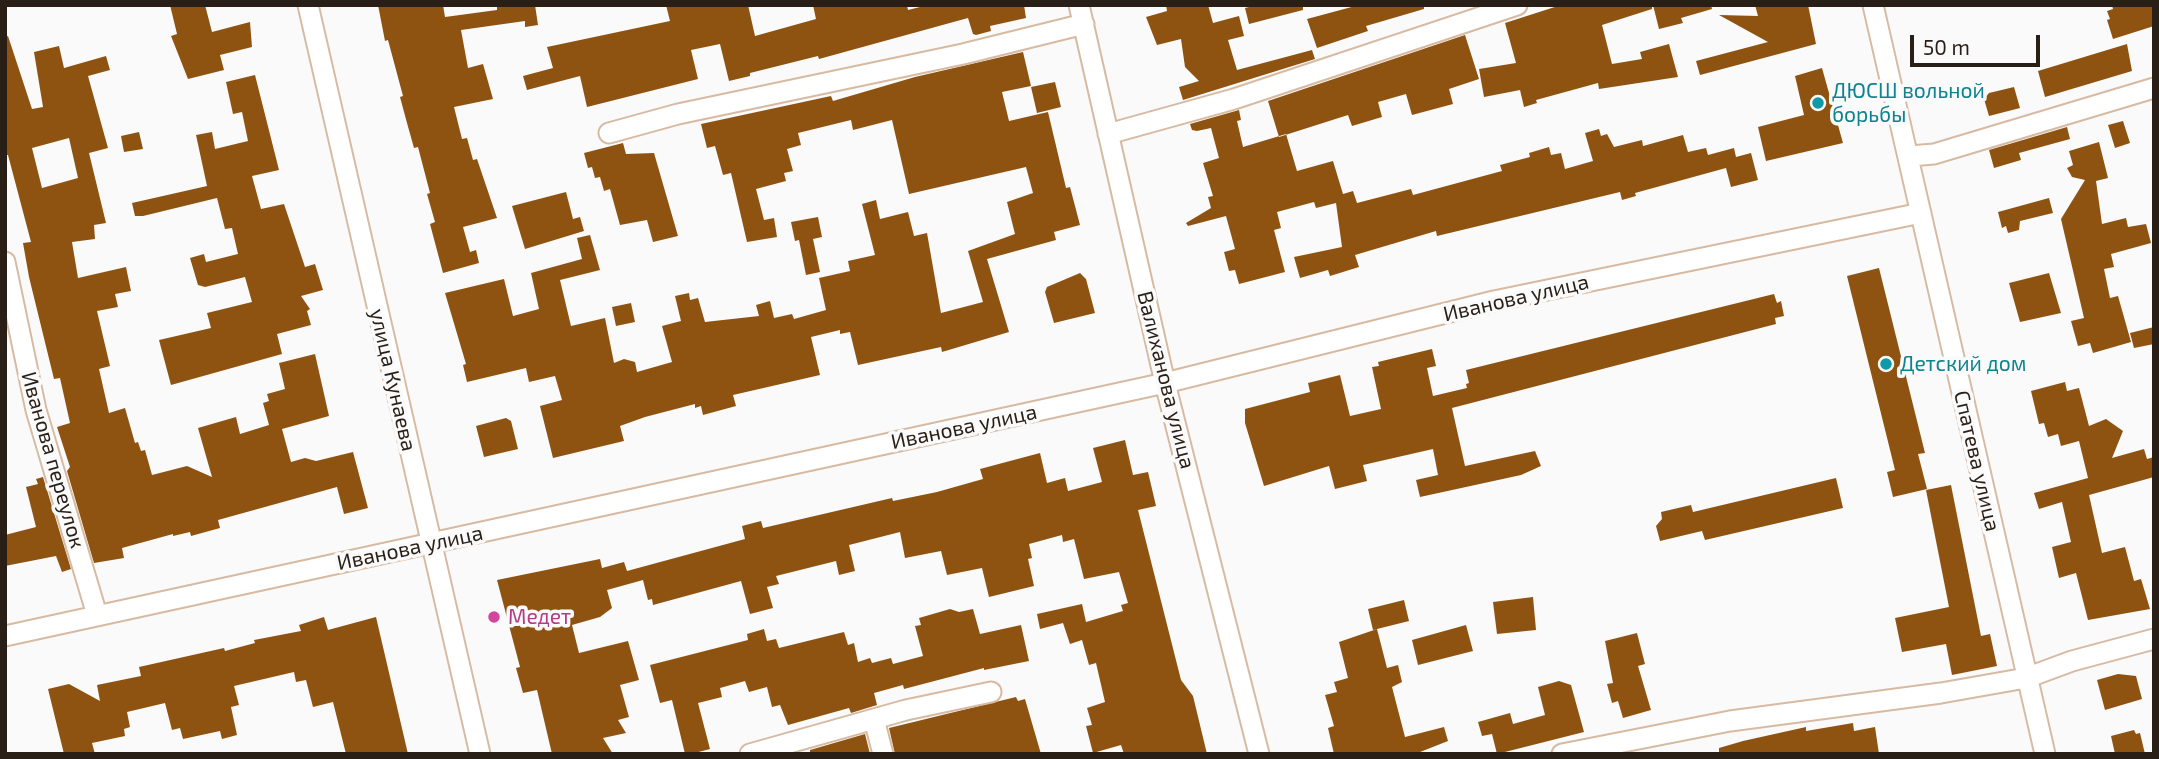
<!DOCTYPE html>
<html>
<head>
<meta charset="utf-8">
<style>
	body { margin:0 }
	#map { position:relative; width:2159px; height:759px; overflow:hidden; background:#fafafa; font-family:"Exo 2",sans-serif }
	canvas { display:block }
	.frame { position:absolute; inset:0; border:7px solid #291f16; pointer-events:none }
	.scale { position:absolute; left:1910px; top:35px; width:130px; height:32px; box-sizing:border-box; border:4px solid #291f16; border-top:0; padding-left:9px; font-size:21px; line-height:24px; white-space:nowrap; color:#291f16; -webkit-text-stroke:5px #fafafa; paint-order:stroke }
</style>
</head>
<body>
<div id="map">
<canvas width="2159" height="759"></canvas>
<div class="frame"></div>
<div class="scale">50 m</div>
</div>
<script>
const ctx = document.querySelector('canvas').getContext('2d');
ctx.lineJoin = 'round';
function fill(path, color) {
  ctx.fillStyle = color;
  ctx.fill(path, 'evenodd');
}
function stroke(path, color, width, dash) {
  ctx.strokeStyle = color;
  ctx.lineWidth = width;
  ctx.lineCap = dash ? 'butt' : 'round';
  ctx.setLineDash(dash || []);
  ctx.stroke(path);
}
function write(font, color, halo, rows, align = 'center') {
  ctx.font = font + ' "Exo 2",sans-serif';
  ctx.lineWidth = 7;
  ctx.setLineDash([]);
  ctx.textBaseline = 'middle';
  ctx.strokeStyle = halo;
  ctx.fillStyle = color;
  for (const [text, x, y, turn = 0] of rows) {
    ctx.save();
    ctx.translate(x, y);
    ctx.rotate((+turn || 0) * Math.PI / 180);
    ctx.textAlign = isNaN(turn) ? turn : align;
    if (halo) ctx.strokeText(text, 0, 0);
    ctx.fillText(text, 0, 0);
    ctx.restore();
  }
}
fill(new Path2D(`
	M170,5H205L212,32L250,22L252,47L220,55L224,70L188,79L171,36L177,34Z
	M378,5H443L445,17L497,10V5H535L538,25L525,27V21L461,30L468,68L483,64L493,99L454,107L462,139L467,138L473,160L477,159L497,218L463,227L470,252L476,250L479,263L443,273L430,224L435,222L427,194L430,193L418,147L414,148L407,123L400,97L403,96L388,40L385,41Z
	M666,5H748L755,36L816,19L813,5H907L908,10L928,5H1024L1026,18L990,26L991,31L976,35L973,34L968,18L819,59L818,56L750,73V76L729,81L720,44L691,50L698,79L587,107L580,76L527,90L523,76L553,68L547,47L670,21Z
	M1166,5H1208L1213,23L1239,16L1244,36L1228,40L1237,70L1312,50L1315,59L1183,100L1179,87L1199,81L1185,67L1181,39L1157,45L1146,17L1167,11Z
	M1257,5H1303V10L1249,24L1245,8Z
	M1359,5H1424V9L1366,26L1368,31L1317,48L1307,19Z
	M1561,5H1652V9L1602,25L1612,64L1642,59L1640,52L1669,44L1678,77L1599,89L1598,83L1536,100L1537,103L1524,107L1520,90L1484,97L1479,69L1516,63L1505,23Z
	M1653,5H1711L1712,9L1681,18L1683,23L1659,29Z
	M1755,5H1808L1816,44L1700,75L1696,61L1768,42L1719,15L1758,16Z
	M2112,5H2154V26L2113,39L2107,20L2110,19L2107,11L2113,9Z
	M1465,35L1479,79L1449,89L1453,104L1412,115L1406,94L1378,102L1382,117L1352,126L1348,115L1279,137L1268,101Z
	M8,36L32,109L43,107L34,52L59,46L64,68L106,56L110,70L88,76L108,148L89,153L106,223L94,225L95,239L72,242L78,278L126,267L131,291L115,294L118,307L97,311L110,366L99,369L109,413L125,408L135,443L138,442L141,451L145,450L152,475L187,466L212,477L198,428L236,417L240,434L269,425L263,403L269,401L267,394L285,389L279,363L315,354L329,416L282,429L291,462L305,458L316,461L353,452L368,508L344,514L337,487L218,520L220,528L191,536L190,532L173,536V534L122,548L124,558L94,563L67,471L70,467L57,427L70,423L60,378L54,379L29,277L23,243L31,242L8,155H5V37ZM69,138L78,178L42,188L32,148Z
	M2127,44L2132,71L2045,97L2038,71Z
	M1023,52L1031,86L1002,92L1009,121L1048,112L1066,188L1070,187L1080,225L1054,232L1056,240L987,259L1009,332L942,352L941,347L858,365L850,332L840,334V330L811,337L820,375L733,395L736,406L703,415L701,406L695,408V404L645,417L620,426L624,441L553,458L540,406L562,400L555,376L529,382L526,368L467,382L463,365L466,364L445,293L504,279L513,316L539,309L531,273L582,259L577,238L590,235L600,270L560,280L571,326L605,318L614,363L624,359L635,362L637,372L672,362L662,326L681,321L675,296L689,293L690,300L698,298L705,322L759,316L756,305L770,301L774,318L792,314L794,319L826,310L819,278L850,271L848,261L875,255L862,204L876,200L880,219L908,212L914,236L927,233L941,313L983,302L968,251L1015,234L1007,202L1033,193L1026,167L909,194L892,120L853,130L851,120L798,133L801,145L787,149L793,171L784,173L786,181L756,189L764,220L774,218L777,237L747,242L731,173L723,175L715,146L707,148L701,124L831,96L833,101L915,77Z
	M1822,68L1843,143L1766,161L1758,127L1804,115L1795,76Z
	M255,75L279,170L252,176L261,209L284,204L305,267L315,264L323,290L301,296L310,309L307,311L311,325L277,334L282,354L171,385L159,340L211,328L207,313L252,302L245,277L205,287L198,285L190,258L204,254L206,262L238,254L232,228L225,229L217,198L143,216H135L132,203L207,186L196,135L212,132L215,149L248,141L242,112L233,114L226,82Z
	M1055,82L1061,107L1037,113L1031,87Z
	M2014,87L2020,108L1989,116L1984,99L1989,93Z
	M1239,110L1241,120L1237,121L1243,147L1286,134L1297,171L1333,161L1343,194L1353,191L1357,203L1411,189L1413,195L1502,171L1500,165L1530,157L1529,153L1549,147L1551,155L1561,153L1565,169L1593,161L1585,133L1599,129L1601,136L1607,134L1614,147L1642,140L1643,146L1683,135L1688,152L1706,148L1708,155L1734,148L1736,157L1751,153L1758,180L1731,187L1726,168L1635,193L1636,196L1622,200L1620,192L1437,236L1436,231L1355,255L1359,267L1330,276L1328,270L1300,278L1294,257L1342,247L1336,203L1316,208L1314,202L1277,212L1281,228L1274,230L1285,272L1239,284L1235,270L1229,271L1224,252L1235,249L1226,216L1188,226L1186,223L1211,208L1208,197L1213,196L1203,163L1219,158L1211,128L1197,131L1192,130L1190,124Z
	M2123,121L2130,143L2115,148L2108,125Z
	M2067,127L2070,139L2019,153L2021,160L1994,168L1989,150Z
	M139,132L143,149L124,152L121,136Z
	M2099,142L2108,178L2096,181L2102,224L2126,218L2128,227L2146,224L2151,243L2111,254L2114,267L2104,269L2110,298L2118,296L2131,342L2093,353L2090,343L2078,346L2071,321L2084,318L2061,219L2085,180L2072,177L2067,168L2073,165L2069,151Z
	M623,143L626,154L654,153L678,236L653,242L647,220L620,225L610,189L604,191L600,177L595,178L592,167L588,168L584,153Z
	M566,192L573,219L580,217L584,231L525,249L512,206Z
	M2049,198L2053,213L2020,221L2019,230L2008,233L2006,226L2002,228L1998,212Z
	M818,217L822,237L813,239L820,272L806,275L799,240L795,241L791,222Z
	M1879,268L1925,453L1918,454L1927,489L1893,497L1887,472L1895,470L1847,276Z
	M1080,273L1086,279L1095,313L1054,323L1045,292L1047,287Z
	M2049,273L2061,313L2020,322L2009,283Z
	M1774,294L1777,303L1781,301L1784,316L1775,318L1776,324L1452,408L1465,466L1535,451L1541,466L1521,475L1420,497L1416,480L1438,475L1433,449L1363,465L1367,481L1335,489L1329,466L1264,486L1245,423V409L1310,392L1308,383L1340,375L1350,416L1381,409L1372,367L1379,366L1378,362L1432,349L1436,366L1427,368L1433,396L1467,388L1466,384L1469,383L1466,370Z
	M631,303L635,322L616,326L612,307Z
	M2154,327V344L2134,348L2130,333Z
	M2065,382L2067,391L2079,388L2089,426L2106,419L2123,431L2112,458L2144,449L2147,459L2154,457V477L2089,495L2102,553L2125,547L2134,581L2141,579L2150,609L2088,620L2076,573L2059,578L2052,547L2071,542L2062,502L2039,509L2034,493L2088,478L2079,441L2061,446L2058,434L2048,437L2044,423L2039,424L2031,391Z
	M506,418L511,421L518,449L484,457L476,426Z
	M1125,440L1133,475L1148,472L1156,506L1138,510L1181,680L1193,696L1207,754H1124L1121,745L1093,753L1086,726L1092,725L1087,708L1105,702L1096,663L1089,665L1082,640L1070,644L1063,623L1040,629L1037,614L1082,604L1086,622L1123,611L1121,605L1128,603L1119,572L1084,579L1074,539L1063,542L1062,535L1029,544L1032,558L1028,559L1034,586L989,597L982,568L947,575L941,551L905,558L900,532L849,545L855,571L839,575L836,561L776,576L779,584L767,587L773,608L750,614L741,581L653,605L652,599L648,600L643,580L607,590L612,608L600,617L572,625L579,653L628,641L639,680L620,685L629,717L618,720L626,733L603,738L613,754H552L537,690L523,693L516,668L520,667L497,580L600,559L602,568L624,562L627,571L745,539L742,526L761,521L763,528L892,498L893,501L937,492L983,479L980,469L1040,453L1047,483L1065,478L1068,491L1102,482L1093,448Z
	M43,477L71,569L62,572L56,556L5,566V535L36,527L26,487L38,484L36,479Z
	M1836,478L1843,508L1705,540L1702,531L1660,541L1656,526L1662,519L1661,512L1691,505L1693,512Z
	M1951,485L1981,636L1990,634L1997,666L1952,675L1946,644L1902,652L1895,618L1949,607L1926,490Z
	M1533,597L1536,630L1497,634L1493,602Z
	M1404,600L1409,621L1373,630L1368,609Z
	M950,609L959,612L973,609L980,634L1021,625L1029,661L984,670V668L904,689L903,685L874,693L877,705L851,713L849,708L788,725L780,705L772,707L767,687L749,692L745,681L720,688L722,697L698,703L710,749L691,754H685L672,700L660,703L650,665L748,640L747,634L764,629L767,641L776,639L779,648L844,632L848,645L854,643L858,662L870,658L872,663L891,658L893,664L923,656L915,626L921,625L919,618Z
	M324,617L328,630L376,617L408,754H346L333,702L313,707L306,680L296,682L294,672L234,686L239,705L231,707L237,735L222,739L220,731L183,739L180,728L172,730L165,703L127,712L130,727L124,729L125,736L92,743L95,754H64L48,689L69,684L100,701L97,685L141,676L139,667L224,648L225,651L255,643L254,640L301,631L299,625Z
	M1466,625L1473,651L1418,665L1412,640Z
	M1377,629L1387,668L1398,665L1402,682L1392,687L1405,737L1444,727L1448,741L1415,754H1334L1328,728L1334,726L1325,695L1337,692L1334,682L1348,678L1339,642Z
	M1637,633L1645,664L1638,666L1651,710L1623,718L1618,701L1612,703L1607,684L1613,683L1605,641Z
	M2118,674L2136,676L2142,699L2105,710L2097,680Z
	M1559,681L1571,685L1584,732L1497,754L1492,734L1482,736L1478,722L1510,713L1513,724L1545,715L1538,687Z
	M1016,697L1018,701L1025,699L1041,754H895L889,728Z
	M1853,723L1854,731L1875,727L1879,754H1719V748L1743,741L1806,727V731Z
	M2134,730L2136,734L2140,733L2145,754H2115L2111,736Z
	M865,734L870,754H810V750Z`), '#8f5311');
const minor = new Path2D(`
	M308,5L480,754
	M1079,5L1165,383L1259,754
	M1873,5L2045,754
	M609,133L678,114L963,54L1084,24
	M1108,134L1234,99L1517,5
	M1910,156L1934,154L2154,88
	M5,262L36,410L97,615
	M5,636L1165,383L1494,301L1921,213
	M874,719L883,754
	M750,754L906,710L991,692
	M1562,754L1730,721L1941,693L2026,678L2072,661L2154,639`);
stroke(minor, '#d7baa2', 23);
stroke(minor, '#fff', 19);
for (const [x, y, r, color] of [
	[1818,103,7,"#0f9aa8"],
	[1886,364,7,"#0f9aa8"],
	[494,617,7,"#d1479c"]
]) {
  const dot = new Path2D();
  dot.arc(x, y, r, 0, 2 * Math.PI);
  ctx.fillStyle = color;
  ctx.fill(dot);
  stroke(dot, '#fafafa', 2.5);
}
write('21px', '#0d838f', '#fafafa', [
	["ДЮСШ вольной",1832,91],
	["борьбы",1832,115],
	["Детский дом",1900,364]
], 'left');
write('21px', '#291f16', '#fafafa', [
	["Иванова улица",1516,298,-13],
	["улица Кунаева",393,380,77],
	["Валиханова улица",1166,380,76],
	["Иванова улица",964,427,-12],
	["Иванова переулок",53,460,74],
	["Спатева улица",1977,461,77],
	["Иванова улица",410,548,-12]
]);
write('21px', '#b23c85', '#fafafa', [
	["Медет",508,617]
], 'left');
</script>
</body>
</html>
